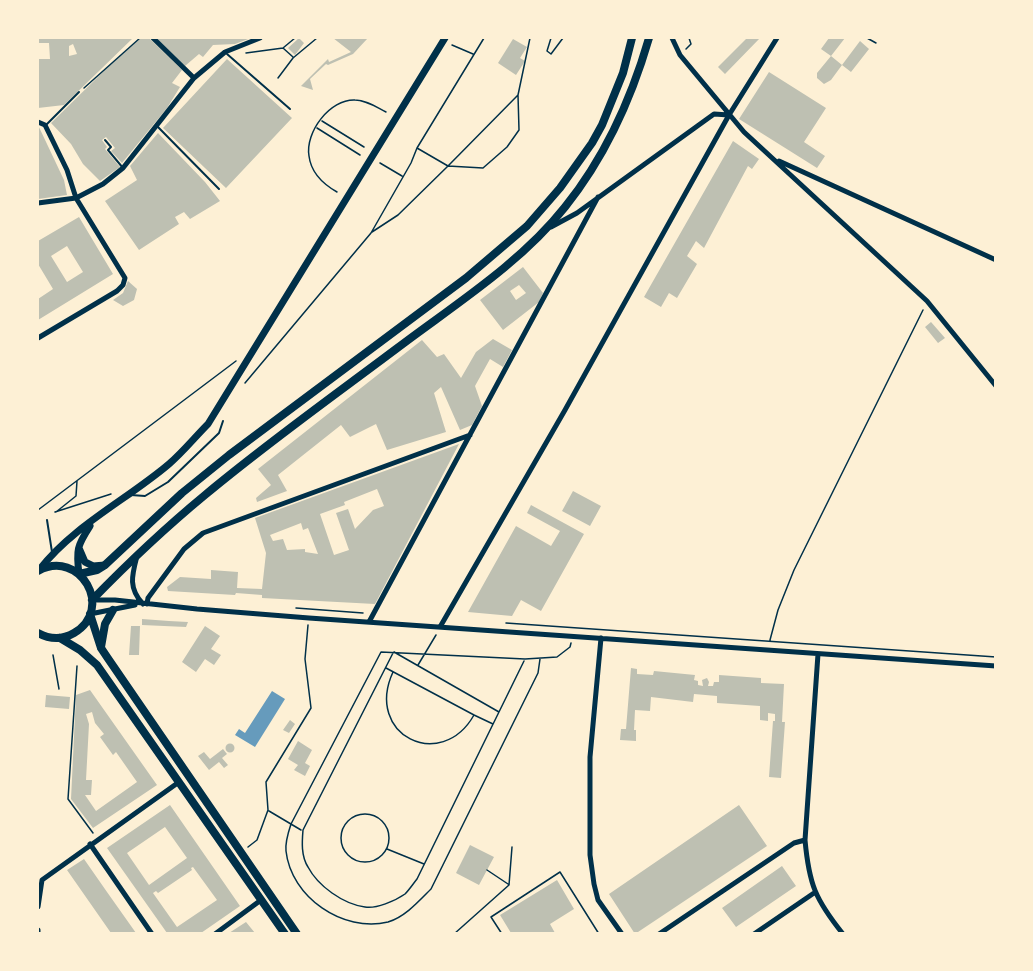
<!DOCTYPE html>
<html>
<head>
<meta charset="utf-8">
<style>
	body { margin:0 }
	#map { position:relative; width:1033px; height:971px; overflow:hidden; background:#fdf0d5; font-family:"Zilla Slab",serif }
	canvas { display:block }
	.frame { position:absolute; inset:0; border:39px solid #fdf0d5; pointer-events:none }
</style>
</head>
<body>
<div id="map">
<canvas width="1033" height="971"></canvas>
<div class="frame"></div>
</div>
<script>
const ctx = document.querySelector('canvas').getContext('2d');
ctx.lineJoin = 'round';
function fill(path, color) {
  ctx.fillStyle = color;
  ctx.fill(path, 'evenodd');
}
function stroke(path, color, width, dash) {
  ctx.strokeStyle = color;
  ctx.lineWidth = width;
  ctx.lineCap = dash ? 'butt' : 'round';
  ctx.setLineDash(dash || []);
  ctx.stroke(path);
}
fill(new Path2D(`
	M272,691L285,699L255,747L235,735L239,729L245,733Z`), '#669bbc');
fill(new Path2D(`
	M38,38H133L64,105L38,108V59H50L49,43H38ZM73,44L77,54L69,56V46Z
	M141,38H149L182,70L172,83L180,87L167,108L122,163L111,151L115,148L106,137L102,140L107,147L105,149L120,167L100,181L83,164L71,144L51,123L107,68Z
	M155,38H251L235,44L213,45L203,57L199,54L185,66Z
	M299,38L304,43L295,55L288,48Z
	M333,38H368L353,54L328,65L326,64L310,79L313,90L301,86L328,59L329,62L351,52Z
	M747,38H760L725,74L718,67Z
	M829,38H845L831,56L821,49Z
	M513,39L527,47L520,58L525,61L516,75L498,63Z
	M860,41L869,49L851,72L842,65Z
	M831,56L842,65L831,80L824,84L817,78V73Z
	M227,59L292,118L226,188L163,128Z
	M769,72L826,108L804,142L825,156L817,168L739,119Z
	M38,125L64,180L67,195L38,199Z
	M158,133L205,182L220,201L190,219L184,212L175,217L179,224L139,250L105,201L137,180L130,166Z
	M733,141L759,159L752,169L748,166L704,248L696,241L687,256L697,264L677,298L669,293L661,307L644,297Z
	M79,217L113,274L38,320V299L53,289L38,264V241ZM67,246L83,272L67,282L51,256Z
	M523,267L543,293L539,302L503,330L480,300ZM519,285L526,293L516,300L510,291Z
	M128,281L137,289L134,300L123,306L113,300L123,293Z
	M931,322L945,338L938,343L925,327Z
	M493,339L512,350L503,367L490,359L475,386L482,406L472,425L460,430L441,387L434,393L446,432L387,450L376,424L350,437L341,425L278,475L287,491L257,502L256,498L271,485L258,469L422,340L437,357L444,354L461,378L476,352Z
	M459,444L375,604L262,598V595L236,593L235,595L168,591L167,587L180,577L211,579V570L238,572L237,588L262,589L266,553L255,518ZM377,489L384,506L373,510L355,529L348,509L336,513L349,550L334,555L320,514L345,505L344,502ZM301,523L303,530L308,528L318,554L305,552V549L287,550L283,539L273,541L270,535Z
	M573,491L601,506L590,526L562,511Z
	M531,505L584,534L541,611L521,600L512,616L468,612L516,526L551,546L560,531L527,513Z
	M142,619L169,621L188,622L186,627L142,625Z
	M131,626H140L139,655H129Z
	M205,626L220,636L211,649L221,655L214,665L205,659L196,672L182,662Z
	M631,668L637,669V674L653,675L654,671L695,675L694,680L698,681V685L703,686L702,680L707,678L709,682L708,686H713L714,682H719V675L761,678V683L784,684L782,722H785L781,778L769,777L773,721H775V714L768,713V721L760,720V706L717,703V696L694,694L693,702L651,697L650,711L635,710L634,730H636V741L620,740L621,729H626Z
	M90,690L157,785L93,828L71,799L76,695ZM92,712L95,723L104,734L100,737L113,755L116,752L137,782L96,811L85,795H91L92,780H86L89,724L86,714Z
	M46,695L70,697L69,709L45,707Z
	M290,720L295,724L289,733L283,730Z
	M298,741L312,750L305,763L310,766L305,776L294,770L298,765L288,759Z
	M225.5 748a4.5 4.5 0 1 1 9 0a4.5 4.5 0 1 1-9 0Z
	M223,749L227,754L222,758L228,765L224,768L219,762L209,770L198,756L204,752L210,759Z
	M170,805L240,906L201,933H167L107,848ZM165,827L187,858L149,885L127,853ZM193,867L217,900L177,927L153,893L156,891L158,893L192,870L191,868Z
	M739,805L767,846L635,934L609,894Z
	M470,845L494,857L479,885L456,873Z
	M84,859L107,892L136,933H111L67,870Z
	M782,866L796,886L736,927L722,908Z
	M557,880L574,909L550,924L555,933H511L500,915Z
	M246,922L255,933H229Z`), '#bec0b2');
stroke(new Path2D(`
	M551,38L547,51L551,54L563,38
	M867,38L876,43
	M452,45L473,54
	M283,48L293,57
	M686,49L691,44L689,38
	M246,53L283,48L295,38
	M278,78L293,58L317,38
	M84,88L140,38
	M322,121L364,147
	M317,128L360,155
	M417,148L448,166L518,95
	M380,163L402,176
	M337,192C323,184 311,173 309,156C305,132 330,99 355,100C366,100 376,107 386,112
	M372,232L398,215L448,166L483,168L507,147L519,130L518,95L530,38
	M245,383L371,233L411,163L417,148L484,38
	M38,510L236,361
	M55,512L111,494
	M56,512L76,496L77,481
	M296,608L363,613
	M506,623L996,657
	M770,640L778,610L794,570L923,310
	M394,652L499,712
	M393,653L303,830C302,842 301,856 308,867C318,886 343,904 365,907C376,909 395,901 405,894C409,890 413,884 417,879L524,661
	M53,655L59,689
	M540,659L538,673L431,889C419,901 405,917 388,922C343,933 291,897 286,851C285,842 288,833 291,824L381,652L525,659L557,657L570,647L571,643
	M418,665L436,635
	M77,666L68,799L93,833
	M386,668L474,715L493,724
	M393,672C364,735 441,773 474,715
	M269,811L301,830
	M341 838a24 24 0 1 1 48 0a24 24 0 1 1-48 0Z
	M248,847L257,840L268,810L266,782L311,708L305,659L308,625
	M387,849L424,864
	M487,870L508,884
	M454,934L509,885L512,847
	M502,934L491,917L560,872L599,934`), '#003049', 1.5);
stroke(new Path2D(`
	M227,54L290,109
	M47,124L79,92
	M157,126L219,189
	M105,140L111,147L108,150L123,168
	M131,495L145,496L168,482L219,433L223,421
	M47,520L52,552`), '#003049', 2);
stroke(new Path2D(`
	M153,38L194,78
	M672,38L680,55L744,132L927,301L996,386
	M38,122L45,125L67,170L76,198L125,278L123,285L117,291L38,338
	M779,161L996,260
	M38,203L76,198L103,184L123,168L194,78L225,52L260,38
	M551,227L577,213L714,114L729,115
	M137,556C132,575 128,588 143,604
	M92,600H115L197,609L309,618L996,666
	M147,604L148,598L184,549L203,533L470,435
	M90,614L135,605
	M369,622L598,197
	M440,627L565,410L729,115L777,38
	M601,638L590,757V855L594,884L598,900L622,934
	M818,654L805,840C809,884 815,899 843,934
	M90,844L152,934
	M38,907L42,880L179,782
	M38,930V934
	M215,934L261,900
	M659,934L794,843L805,840
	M754,934L814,893`), '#003049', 5);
stroke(new Path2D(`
	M79,548L85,562L93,566L105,565
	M40,569C73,526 128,499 169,464C183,452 195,437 208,424L445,38
	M79,574C76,550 77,546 90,526`), '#003049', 7);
stroke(new Path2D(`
	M101,647L105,624L113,610`), '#003049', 8);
stroke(new Path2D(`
	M38,571C80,548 115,609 74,633C62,640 49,639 38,633
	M79,574L97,570L105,565L182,493L229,455L466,278L527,226L560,188L592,143L602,125L623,73L632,38
	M92,600C128,563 165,528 205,495C266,444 332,397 396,349C454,305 520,264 565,207C606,156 631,100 649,38
	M90,614L101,648L107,657L297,934
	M60,638L80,650L97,665L285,934`), '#003049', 8);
</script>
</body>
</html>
